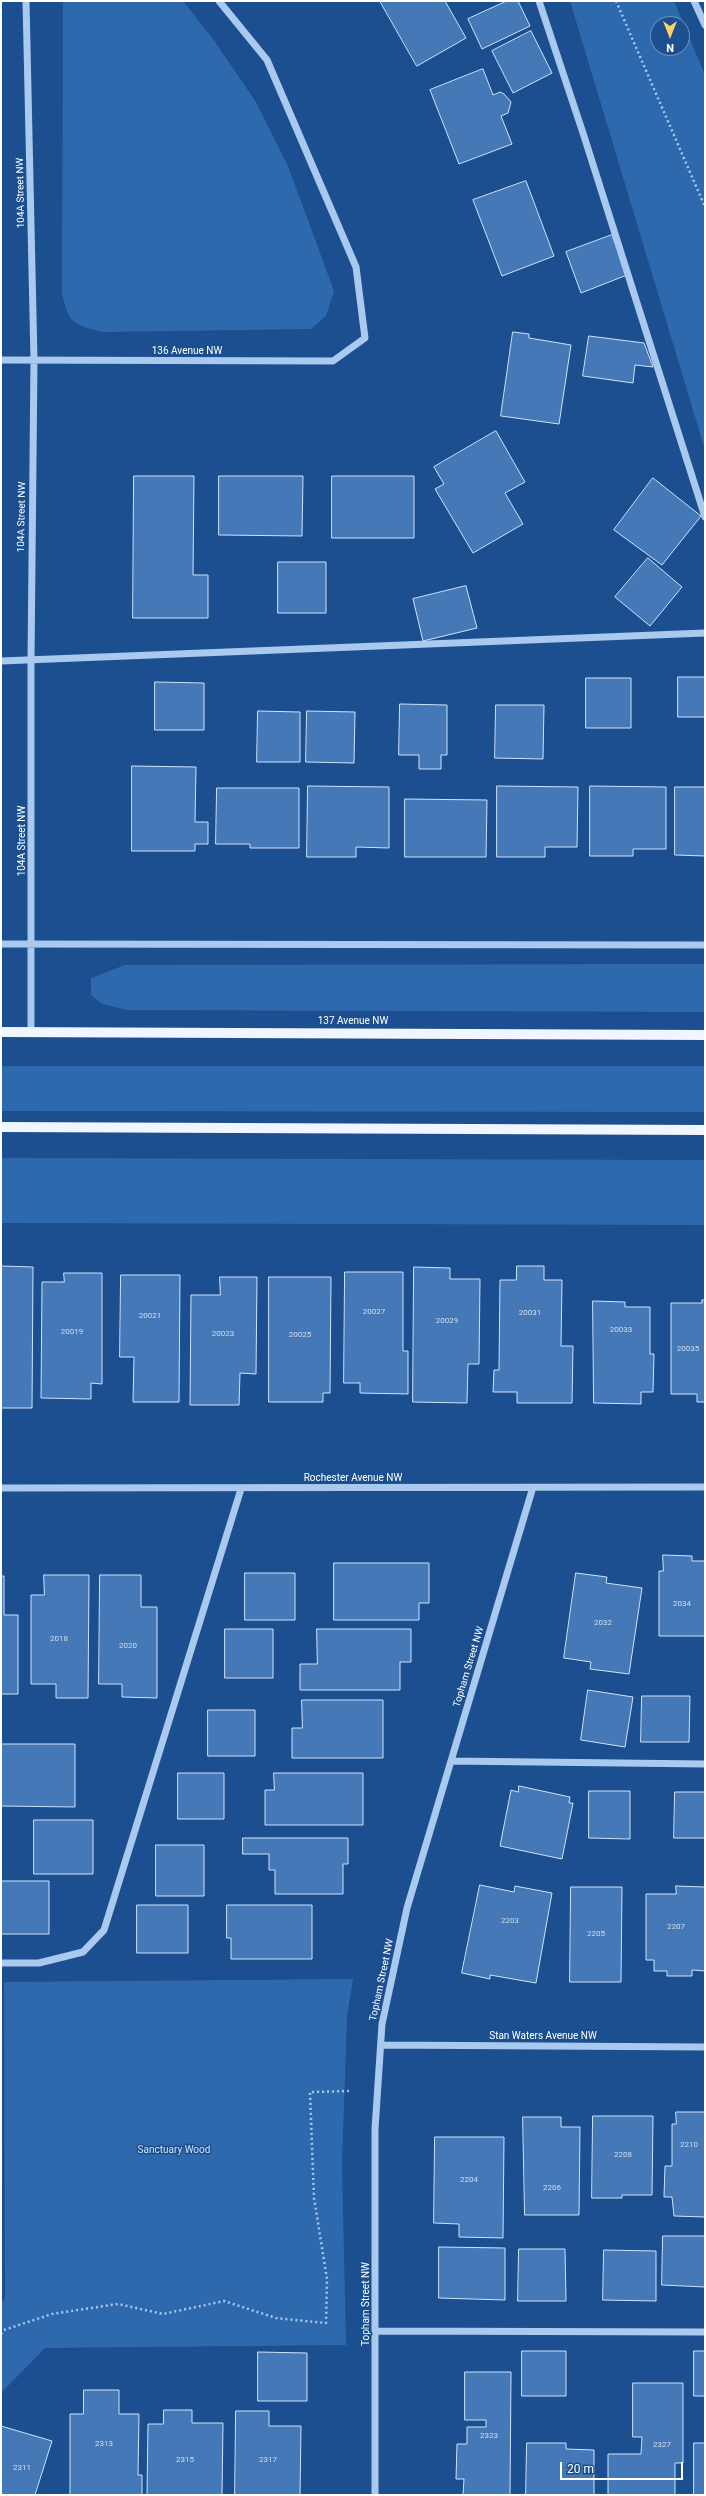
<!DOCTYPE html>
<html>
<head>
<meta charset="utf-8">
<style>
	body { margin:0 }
	#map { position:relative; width:706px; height:2496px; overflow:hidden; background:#1b4f8f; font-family:Roboto,sans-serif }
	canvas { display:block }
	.frame { position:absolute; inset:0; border:2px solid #fff; pointer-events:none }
	.north { position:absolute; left:650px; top:16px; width:40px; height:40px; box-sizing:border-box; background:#1b4f8f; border:1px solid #7695bc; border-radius:50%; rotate:180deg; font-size:11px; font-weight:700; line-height:16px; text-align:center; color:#fff }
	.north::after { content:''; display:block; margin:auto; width:14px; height:18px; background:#ffd166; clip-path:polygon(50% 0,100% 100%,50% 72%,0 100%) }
	.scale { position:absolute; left:560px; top:2462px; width:123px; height:18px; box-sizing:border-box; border:2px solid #fff; border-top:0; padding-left:5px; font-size:12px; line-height:14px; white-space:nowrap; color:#fff; -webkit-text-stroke:3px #1b4f8f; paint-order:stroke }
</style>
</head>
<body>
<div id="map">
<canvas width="706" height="2496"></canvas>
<div class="frame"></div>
<div class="north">N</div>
<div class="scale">20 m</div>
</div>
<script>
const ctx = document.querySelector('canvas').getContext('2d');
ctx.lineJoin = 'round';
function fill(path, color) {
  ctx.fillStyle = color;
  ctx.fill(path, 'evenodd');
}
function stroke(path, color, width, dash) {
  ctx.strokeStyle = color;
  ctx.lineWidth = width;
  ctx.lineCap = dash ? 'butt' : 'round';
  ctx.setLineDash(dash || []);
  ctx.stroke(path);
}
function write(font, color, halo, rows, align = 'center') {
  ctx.font = font + ' Roboto,sans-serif';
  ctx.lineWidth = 3;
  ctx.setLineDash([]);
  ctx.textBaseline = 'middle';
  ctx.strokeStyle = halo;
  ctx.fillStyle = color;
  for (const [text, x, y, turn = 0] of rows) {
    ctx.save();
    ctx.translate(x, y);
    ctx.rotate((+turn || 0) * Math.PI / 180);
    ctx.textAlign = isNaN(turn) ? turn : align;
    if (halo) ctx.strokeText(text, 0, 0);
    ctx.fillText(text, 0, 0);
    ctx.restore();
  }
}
fill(new Path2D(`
	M63,1H183L213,39L256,102L288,166L334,291L326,316L311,329L102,332C72,324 69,324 62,293Z
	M570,1H674L705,75V450ZM658,24H682V48H658Z
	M705,964V1012L127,1010L102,1004L91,995V978L125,965Z
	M1,1066H705V1112L1,1111Z
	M1,1158L705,1160V1225L1,1223Z
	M353,1979L347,2017L342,2164L346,2345L45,2348L1,2393V2303L5,2299L4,1982Z`), '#2e69ad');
const building = new Path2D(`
	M380,1H445L466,38L417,66Z
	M507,1H518L530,26L482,49L468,19Z
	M531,31L552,73L513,93L492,51Z
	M483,69L493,95L500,92L504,94L511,102L508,113L501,116L512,144L459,164L430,90Z
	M526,181L554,256L502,276L473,200Z
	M612,235L627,275L581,293L566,252Z
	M513,332L529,334V338L571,345L559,424L501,416Z
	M589,336L644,343L653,367L635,365L633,383L583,376Z
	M496,431L525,482L505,493L523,524L473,553L435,489L444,484L434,467Z
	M134,476H194L193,575H208V618H133Z
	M219,476H303L302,536L219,535Z
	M332,476H414V538H332Z
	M653,478L701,516L662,565L614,530Z
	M648,558L682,587L650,626L615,597Z
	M278,562H326V613H278Z
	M466,586L477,628L423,641L413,599Z
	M678,677H705V717H678Z
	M586,678H631V728H586Z
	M155,682L204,683V730H155Z
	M400,704L447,705V755H441V769H419V755H399Z
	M496,705H544L543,759L495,758Z
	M258,711L300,712V762H257Z
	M307,711L355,712L354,763L306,762Z
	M132,766L196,767L195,822H208V844H195V851H132Z
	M308,786L389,787V848L356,847V857H307Z
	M497,786L578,787L577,847H545V857H497Z
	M590,786L666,787V849H633V856H590Z
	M675,787H705V856L675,855Z
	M217,788H299V848H250V844H216Z
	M405,799L487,800L486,857H405Z
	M1,1266L33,1267L32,1408H1Z
	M517,1266H544V1280H562L561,1346H573L572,1403H517V1392H493L494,1370H499L500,1280H516Z
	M414,1267L450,1268V1279H480L479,1364H468L467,1403L413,1402Z
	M345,1272H403V1351H408V1394L360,1393V1383H344Z
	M64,1273H102V1384L91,1383V1399L41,1398L42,1282H64Z
	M121,1275H180L179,1402H133L134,1357H120Z
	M220,1277H257L256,1374L240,1373L239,1405H190L191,1295H220Z
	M269,1277H331L330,1393H323V1402H269Z
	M702,1300H705V1402H697V1394H671V1303H702Z
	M593,1301L625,1302V1307H650V1354H654L653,1392H641V1404L594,1403Z
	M663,1555L692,1556V1561H705V1636H659V1571H663Z
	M334,1563H429V1603H419V1620H334Z
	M245,1573H295V1620H245Z
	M576,1573L607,1577L606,1583L642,1588L629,1674L590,1669L591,1662L564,1658Z
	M44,1575H89L88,1698H56V1684H31V1595H44Z
	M100,1575H141V1607H157V1698L122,1697V1684H99Z
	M1,1576H4V1615H18V1694H1Z
	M225,1629H273V1678H225Z
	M317,1629H411V1662H400V1690H300V1664H317Z
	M588,1690L633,1697L625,1747L581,1740Z
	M642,1696H690L689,1742H641Z
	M302,1700H383V1758H292V1728H302Z
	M208,1710H255V1756H208Z
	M1,1744H75V1807L1,1806Z
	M178,1773H224V1819H178Z
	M274,1773H363V1825H265V1790H274Z
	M519,1786L570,1797L569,1803H573L562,1859L500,1846L511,1790L518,1792Z
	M589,1791H630V1839L589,1838Z
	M675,1792H705V1838H674Z
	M34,1820H93V1874H34Z
	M243,1838H348V1864H343V1894H275V1870H269V1854H243Z
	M156,1845H204V1896H156Z
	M1,1881H49V1934H1Z
	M480,1885L514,1892L515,1886L552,1893L536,1983L490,1975V1979L462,1973Z
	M676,1886L705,1887V1971L692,1970V1976H667V1971H654V1960H646V1894H676Z
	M571,1887H622L621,1982H570Z
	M137,1905H188V1953H137Z
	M227,1905H312V1959H231V1938H227Z
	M676,2112H705V2217L674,2216L672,2197H664L665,2166H672V2124H676Z
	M593,2116H653L652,2195H622V2198H592Z
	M523,2117H561V2127H580L579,2215H525Z
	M435,2137H504L503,2238L459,2237V2224L434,2223Z
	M663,2236H705V2287L662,2285Z
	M439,2247L505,2248V2300L439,2298Z
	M519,2249H565L566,2301H518Z
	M604,2250L656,2251V2301L603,2300Z
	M522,2351H566V2396H522Z
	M694,2351H705V2396H694Z
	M258,2352L307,2353V2401H258Z
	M465,2372H511L510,2495H463L464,2479H456L457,2444H467V2427H486V2420H465Z
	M633,2383H683V2463H675V2495H608V2454H641L642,2437H633Z
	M84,2390H119V2414H139L138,2475H142V2495H70V2414H83Z
	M164,2410H192V2423H223L222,2495H147L148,2424H163Z
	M236,2411H269V2426H301L300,2495H235Z
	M1,2426L52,2441L35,2495H1Z
	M527,2443H566V2449L594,2450V2495H526Z
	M694,2443H705V2495H694Z`);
fill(building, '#4478b7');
stroke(building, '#cfe3fa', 1);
stroke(new Path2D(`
	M616,1L705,207
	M1,2334L4,2330L52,2314L118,2304L163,2314L224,2301L276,2318L326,2323L327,2279L314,2198L310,2092L351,2091`), '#a9c9ee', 2.5, [2, 3]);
stroke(new Path2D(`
	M26,1L34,360L31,661V1032
	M539,1L583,133L705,517
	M694,1L705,25
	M1,360L333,361L365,338L356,267L267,60L219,1
	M1,661L705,633
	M1,944L705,945
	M1,1488L705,1487
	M451,1761L705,1764
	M1,1963H39L83,1952L104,1930L241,1489
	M381,2045L705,2047
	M376,2331L705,2332
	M375,2495V2129L382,2024L407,1908L533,1487`), '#a9c9ee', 7);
stroke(new Path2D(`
	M1,1032L705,1035
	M1,1127L705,1130`), '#f0f6ff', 10);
write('8px', '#d0dded', null, [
	["20027",374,1312],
	["20031",530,1313],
	["20021",150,1316],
	["20029",447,1321],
	["20033",621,1330],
	["20019",72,1332],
	["20023",223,1334],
	["20025",300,1335],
	["20035",688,1349],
	["2034",682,1604],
	["2032",603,1623],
	["2018",59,1639],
	["2020",128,1646],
	["2203",510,1921],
	["2207",676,1927],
	["2205",596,1934],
	["2210",689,2145],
	["2208",623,2155],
	["2204",469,2180],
	["2206",552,2188],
	["2323",489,2436],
	["2313",104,2444],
	["2327",662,2445],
	["2315",185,2460],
	["2317",268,2460],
	["2311",22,2468]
]);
write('10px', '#fff', '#1b4f8f', [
	["104A Street NW",21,193,-91],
	["136 Avenue NW",187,351],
	["104A Street NW",22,517,-89],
	["104A Street NW",22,841,-90],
	["137 Avenue NW",353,1021],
	["Rochester Avenue NW",353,1478],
	["Topham Street NW",469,1667,-73],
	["Topham Street NW",382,1980,-78],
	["Stan Waters Avenue NW",543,2036],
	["Topham Street NW",366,2304,-90]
]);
write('10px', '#cfe3fa', '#1b4f8f', [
	["Sanctuary Wood",174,2150]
]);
</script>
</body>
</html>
